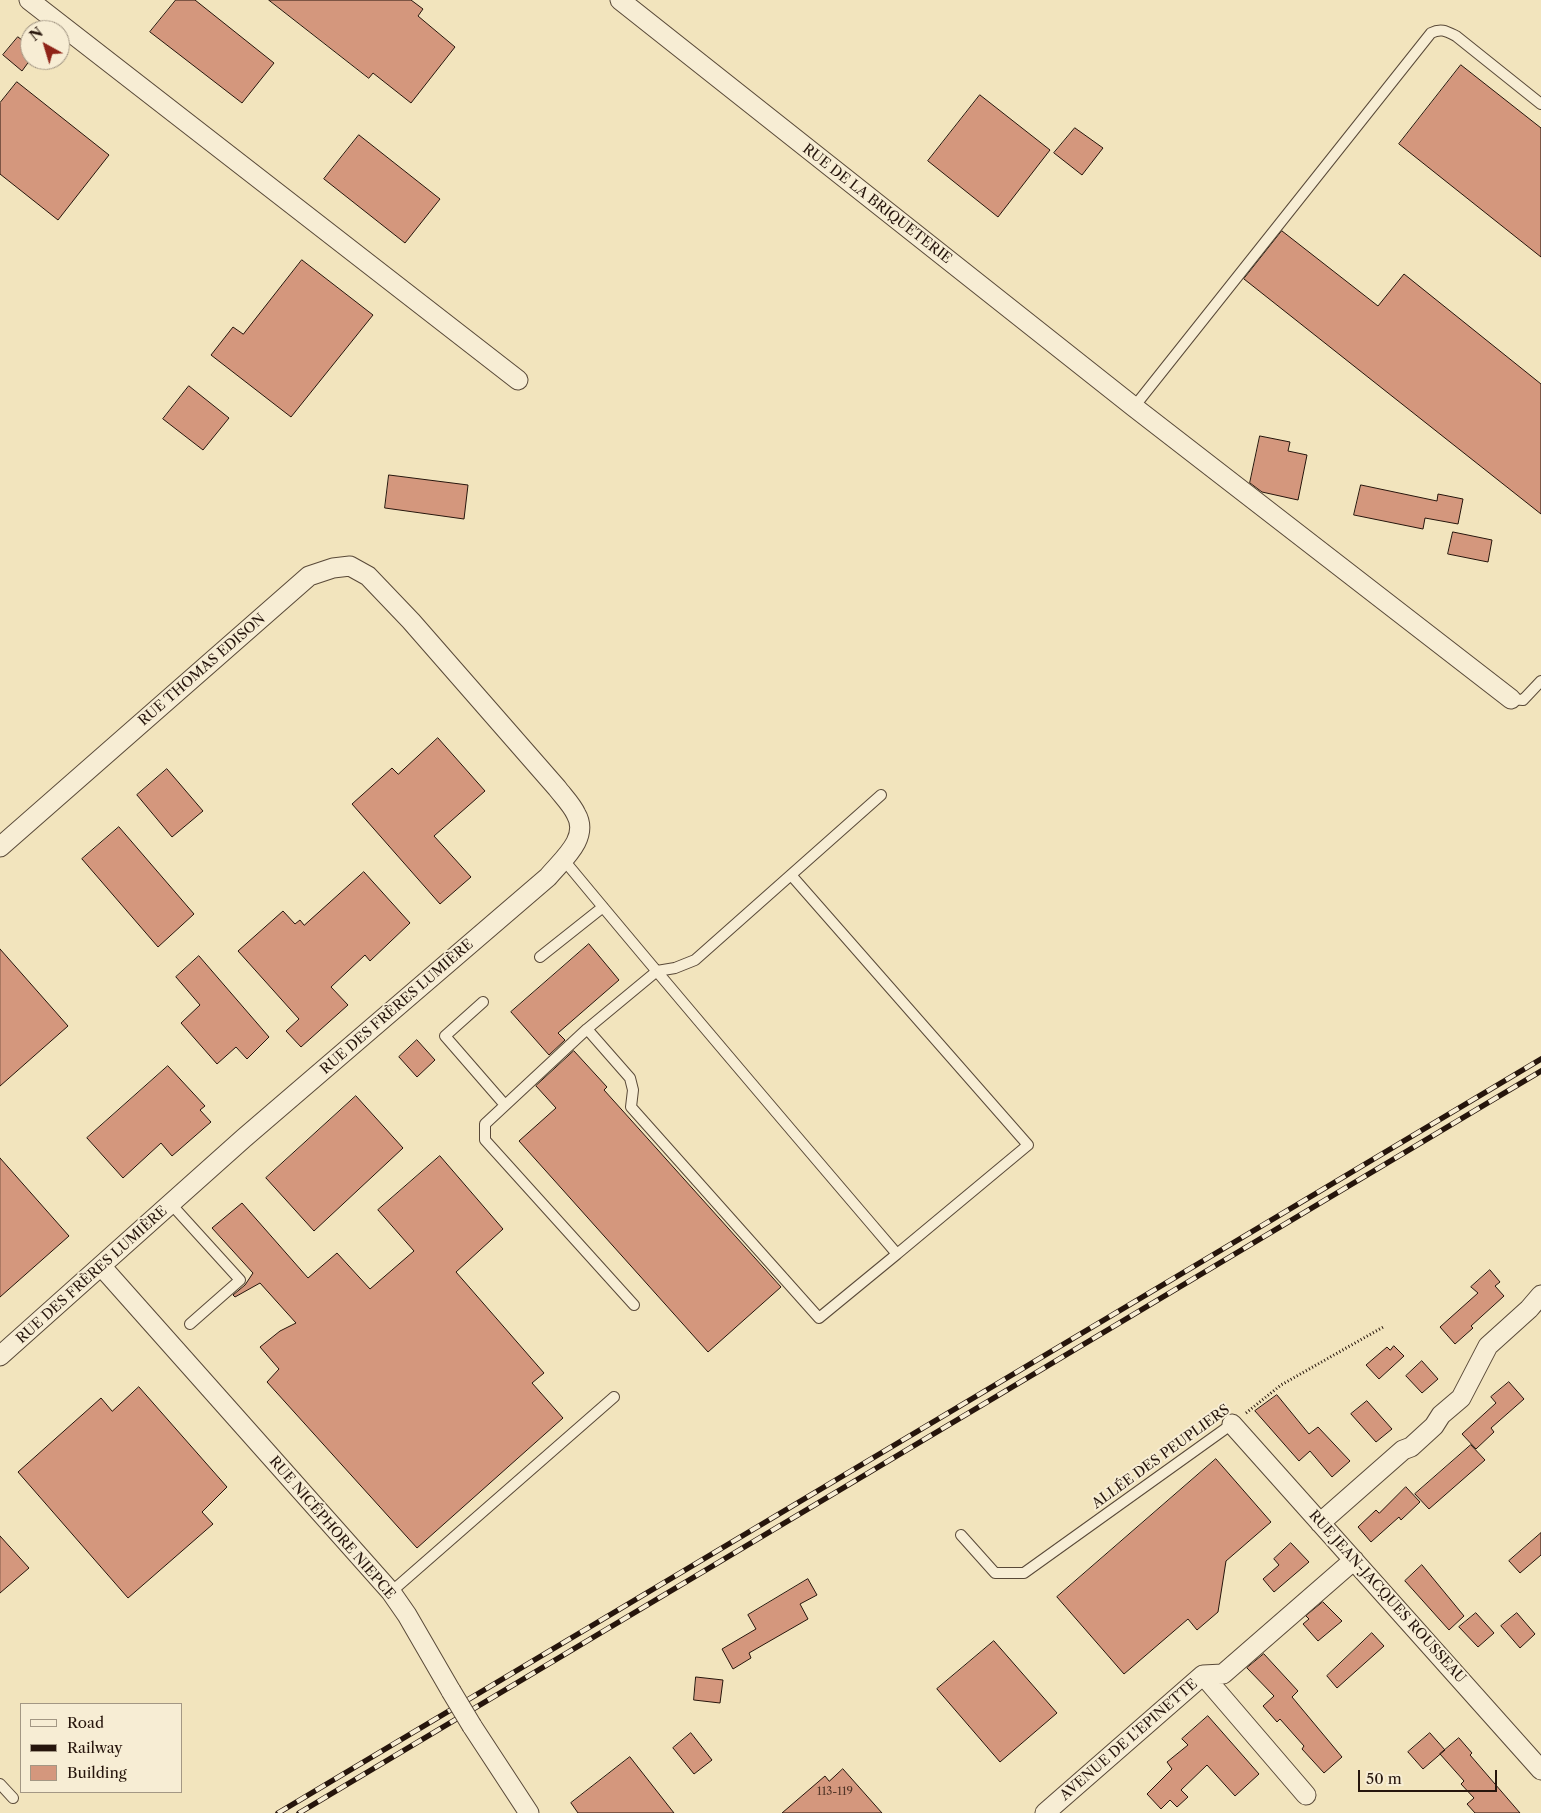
<!DOCTYPE html>
<html>
<head>
<meta charset="utf-8">
<style>
	body { margin:0 }
	#map { position:relative; width:1541px; height:1813px; overflow:hidden; background:#f2e4bd; font-family:"Libre Caslon Text",serif }
	canvas { display:block }
	.legend { position:absolute; left:20px; top:1703px; width:162px; height:90px; box-sizing:border-box; background:#f7edd4; border:1px solid #a39784; margin:0; padding:6px 9px; list-style:none; font-size:15px; color:#26150c }
	.legend li { display:flex; align-items:center; gap:10px; height:25px }
	.legend b { width:25px; border:1px solid #a39784 }
	.north { position:absolute; left:20px; top:20px; width:50px; height:50px; box-sizing:border-box; background:#f7edd4; border:1px solid #a39784; border-radius:50%; rotate:321deg; font-size:14px; font-weight:700; line-height:20px; text-align:center; color:#26150c }
	.north::after { content:''; display:block; margin:auto; width:18px; height:22px; background:#8f2418; clip-path:polygon(50% 0,100% 100%,50% 72%,0 100%) }
	.scale { position:absolute; left:1358px; top:1770px; width:139px; height:22px; box-sizing:border-box; border:2px solid #26150c; border-top:0; padding-left:6px; font-size:15px; line-height:18px; white-space:nowrap; color:#26150c; -webkit-text-stroke:4px #f7edd4; paint-order:stroke }
</style>
</head>
<body>
<div id="map">
<canvas width="1541" height="1813"></canvas>
<ul class="legend">
<li><b style="height:6px;background:#f7edd4"></b>Road</li>
<li><b style="height:6px;background:#26150c"></b>Railway</li>
<li><b style="height:14px;background:#d4977d"></b>Building</li>
</ul>
<div class="north">N</div>
<div class="scale">50 m</div>
</div>
<script>
const ctx = document.querySelector('canvas').getContext('2d');
ctx.lineJoin = 'round';
function fill(path, color) {
  ctx.fillStyle = color;
  ctx.fill(path, 'evenodd');
}
function stroke(path, color, width, dash) {
  ctx.strokeStyle = color;
  ctx.lineWidth = width;
  ctx.lineCap = dash ? 'butt' : 'round';
  ctx.setLineDash(dash || []);
  ctx.stroke(path);
}
function write(font, color, halo, rows, align = 'center') {
  ctx.font = font + ' "Libre Caslon Text",serif';
  ctx.lineWidth = 4;
  ctx.setLineDash([]);
  ctx.textBaseline = 'middle';
  ctx.strokeStyle = halo;
  ctx.fillStyle = color;
  for (const [text, x, y, turn = 0] of rows) {
    ctx.save();
    ctx.translate(x, y);
    ctx.rotate((+turn || 0) * Math.PI / 180);
    ctx.textAlign = isNaN(turn) ? turn : align;
    if (halo) ctx.strokeText(text, 0, 0);
    ctx.fillText(text, 0, 0);
    ctx.restore();
  }
}
const building = new Path2D(`
	M176,0H195L274,63L242,103L150,32Z
	M269,0H411L423,9L418,16L455,47L411,103L373,73L369,78Z
	M18,37L30,46V60L22,71L3,55Z
	M1461,65L1541,128V257L1399,144Z
	M17,82L109,155L58,220L0,174V103Z
	M980,95L1050,150L998,217L928,161Z
	M1075,128L1103,148L1082,175L1054,153Z
	M359,135L440,199L405,243L324,179Z
	M1282,231L1378,306L1404,274L1541,384V514L1244,279Z
	M302,260L373,315L291,417L211,355L233,327L243,334Z
	M189,386L229,418L203,450L163,419Z
	M1260,436L1290,442L1288,451L1307,455L1298,500L1262,492L1250,483Z
	M389,475L468,485L464,519L385,508Z
	M1361,485L1437,501L1438,494L1463,499L1458,524L1425,518L1423,529L1354,515Z
	M1453,532L1492,540L1488,562L1448,554Z
	M438,738L485,791L434,836L471,877L440,904L352,804L392,768L398,774Z
	M167,769L203,811L172,837L137,795Z
	M119,827L194,914L158,947L82,859Z
	M364,872L410,923L370,961L365,955L331,987L348,1005L301,1047L286,1031L299,1019L238,951L283,911L295,924L300,920L304,925Z
	M589,944L619,980L558,1033L565,1040L549,1055L511,1012Z
	M0,949L68,1026L0,1086Z
	M199,956L269,1037L247,1059L236,1047L217,1064L181,1023L200,1005L176,977Z
	M417,1040L435,1060L417,1077L399,1057Z
	M574,1051L607,1087L604,1090L781,1287L708,1352L519,1141L556,1108L536,1086Z
	M168,1066L205,1106L200,1110L211,1122L172,1156L161,1143L123,1178L87,1138Z
	M356,1096L403,1148L314,1231L266,1178Z
	M440,1156L503,1229L456,1272L544,1373L532,1383L563,1418L417,1548L267,1382L279,1369L260,1347L280,1331L296,1323L260,1283L235,1297L233,1295L245,1285L253,1273L212,1228L242,1203L308,1278L337,1253L370,1289L414,1251L378,1210Z
	M0,1158L69,1236L0,1297Z
	M1490,1270L1500,1282L1495,1286L1504,1296L1471,1326L1473,1328L1455,1344L1440,1327L1478,1293L1471,1287Z
	M1394,1346L1404,1356L1379,1379L1366,1365L1387,1347L1390,1350Z
	M1422,1361L1438,1379L1422,1393L1406,1376Z
	M1509,1382L1524,1399L1491,1428L1494,1432L1476,1449L1462,1434L1496,1403L1491,1397Z
	M139,1387L227,1487L202,1512L213,1524L128,1598L18,1472L101,1398L112,1411Z
	M1277,1395L1309,1434L1318,1427L1350,1461L1332,1477L1310,1451L1299,1461L1255,1411Z
	M1367,1401L1392,1429L1376,1442L1351,1414Z
	M1471,1445L1485,1460L1429,1509L1415,1494Z
	M1216,1459L1271,1522L1226,1561L1218,1612L1197,1630L1188,1619L1124,1674L1057,1597Z
	M1406,1487L1420,1502L1401,1520L1399,1517L1371,1542L1358,1527L1376,1510L1379,1513Z
	M1541,1533V1555L1520,1573L1509,1561Z
	M0,1536L29,1568L0,1593Z
	M1291,1543L1309,1562L1274,1592L1263,1579L1279,1565L1274,1559Z
	M1422,1565L1464,1616L1449,1630L1405,1581Z
	M808,1579L817,1595L800,1604L808,1619L749,1653L751,1658L733,1669L722,1649L756,1629L748,1615Z
	M1323,1602L1342,1621L1318,1641L1303,1624L1309,1619L1306,1616Z
	M1476,1613L1494,1633L1478,1647L1459,1627Z
	M1517,1613L1535,1634L1520,1648L1501,1626Z
	M1372,1633L1384,1646L1337,1688L1327,1676Z
	M994,1641L1057,1713L1000,1762L937,1689Z
	M1264,1654L1298,1691L1292,1697L1342,1757L1324,1773L1302,1749L1304,1746L1280,1719L1277,1722L1263,1706L1274,1696L1247,1668Z
	M696,1677L723,1680L720,1703L694,1700Z
	M1208,1716L1259,1774L1235,1796L1207,1765L1181,1790L1188,1797L1177,1807L1170,1800L1161,1809L1147,1794L1172,1769L1167,1762L1188,1745L1182,1739Z
	M691,1733L712,1760L694,1774L673,1748Z
	M1430,1733L1445,1750L1423,1769L1408,1752Z
	M1459,1738L1472,1753L1470,1755L1520,1813H1475L1467,1804L1474,1798L1461,1784L1464,1781L1440,1754Z
	M630,1757L674,1813H578L571,1803Z
	M843,1769L882,1813H782L825,1776L829,1781Z`);
fill(building, '#d4977d');
stroke(building, '#26150c', 1);
const lane = new Path2D(`
	M1134,407L1431,33C1441,28 1446,31 1456,36L1541,104
	M1511,699L1523,700L1541,681
	M563,859C673,992 785,1123 897,1254L819,1318L631,1107L633,1090L630,1078L587,1029L657,971L675,968L695,960L881,795
	M791,875L1028,1145L897,1254
	M540,957L603,907
	M483,1002L445,1036L505,1105
	M587,1029L485,1124V1140L634,1305
	M171,1204L240,1280L190,1324
	M961,1535L995,1573H1024L1232,1424
	M391,1592L614,1397
	M0,1784L13,1798`);
const street = new Path2D(`
	M29,0L518,380
	M620,0L1134,407L1511,699
	M0,847L309,576L333,568L350,566L368,576L411,621L557,788C563,796 572,805 576,814C590,838 562,860 548,877L244,1138L0,1356
	M102,1267L391,1592L407,1615L451,1691
	M1232,1424L1541,1770
	M1320,1523L1403,1450L1411,1447L1434,1426L1441,1415L1461,1398L1488,1346L1529,1309L1541,1295
	M1203,1675L1306,1795
	M472,1726L529,1813
	M1045,1813L1203,1675L1223,1674L1354,1560`);
stroke(lane, '#594938', 12);
stroke(street, '#594938', 21);
stroke(new Path2D(`
	M1246,1413L1281,1385L1385,1326`), '#26150c', 3, [1, 2.5]);
stroke(lane, '#f7edd4', 10);
stroke(street, '#f7edd4', 19);
const rail = new Path2D(`
	M278,1813L1541,1059
	M299,1813L1541,1071`);
stroke(rail, '#26150c', 5.5);
stroke(rail, '#f7edd4', 4, [11]);
const streetBridge = new Path2D(`
	M451,1691L472,1726`);
stroke(streetBridge, '#594938', 21, []);
stroke(streetBridge, '#f7edd4', 19);
write('11px', '#523628', null, [
	["113-119",835,1792]
]);
write('14px', '#26150c', '#f7edd4', [
	["RUE DE LA BRIQUETERIE",877,204,38],
	["RUE THOMAS EDISON",202,670,-41],
	["RUE DES FRÈRES LUMIÈRE",397,1007,-41],
	["RUE DES FRÈRES LUMIÈRE",92,1275,-42],
	["ALLÉE DES PEUPLIERS",1161,1457,-36],
	["RUE NICÉPHORE NIEPCE",332,1528,49],
	["RUE JEAN-JACQUES ROUSSEAU",1387,1597,48],
	["AVENUE DE L'EPINETTE",1129,1740,-41]
]);
</script>
</body>
</html>
